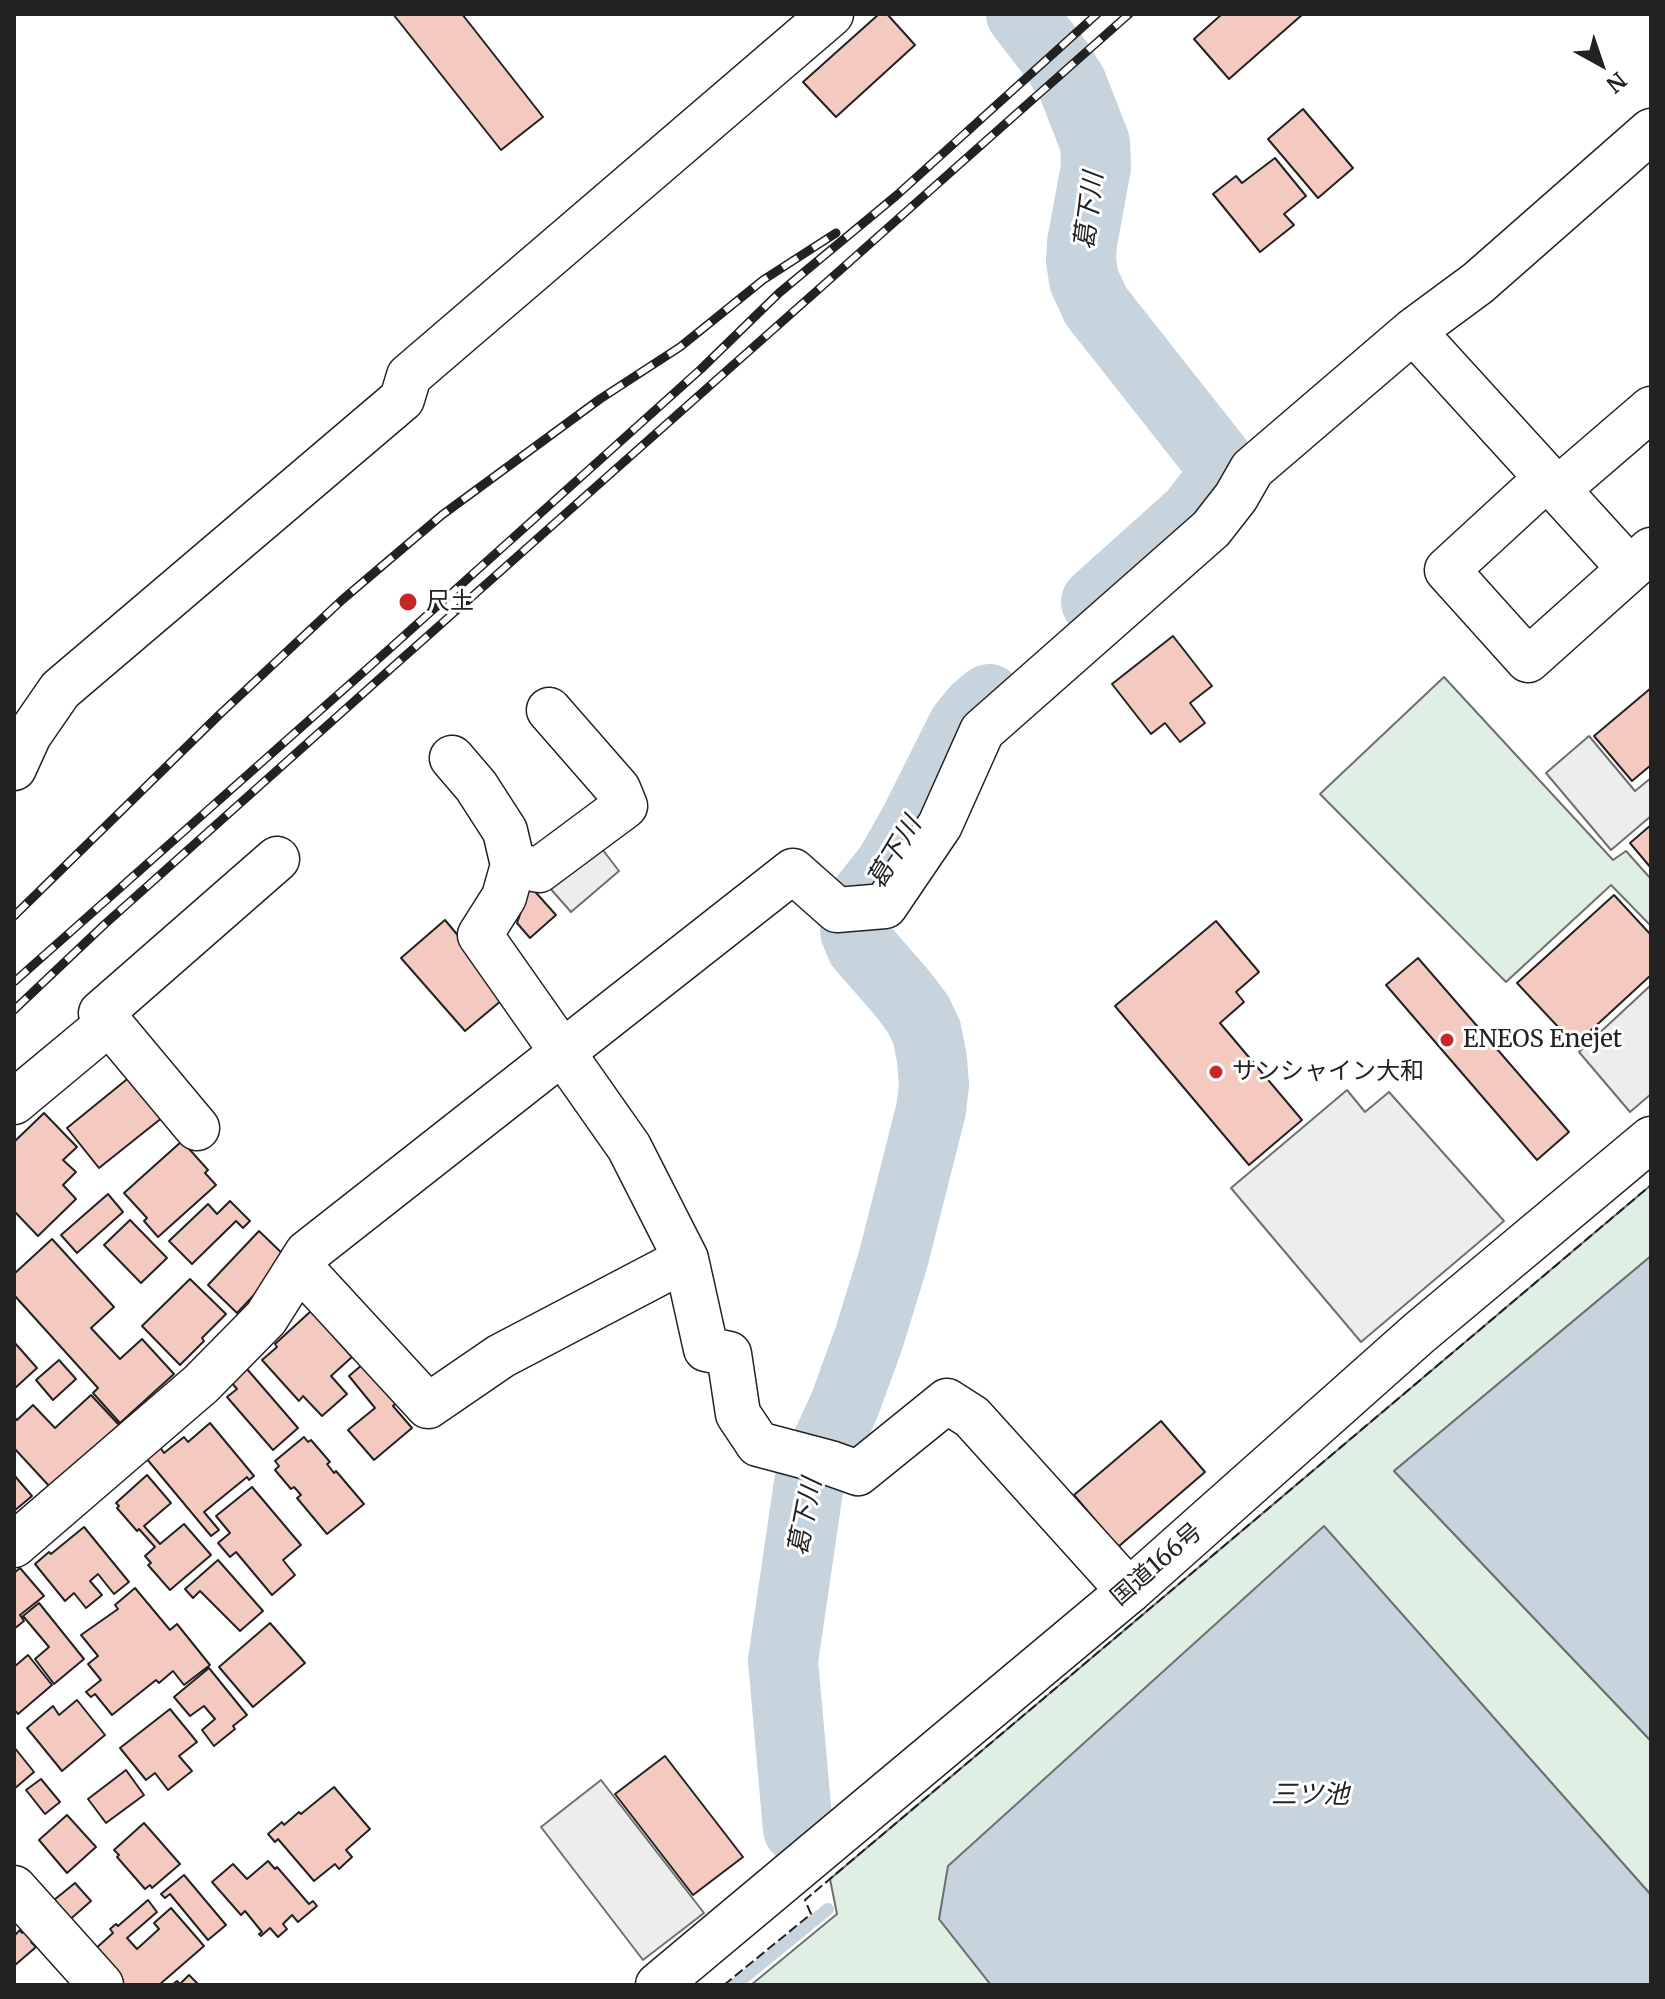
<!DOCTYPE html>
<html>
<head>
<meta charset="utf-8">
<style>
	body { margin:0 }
	#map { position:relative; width:1665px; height:1999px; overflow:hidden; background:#fff; font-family:Merriweather,serif }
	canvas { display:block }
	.frame { position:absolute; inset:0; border:16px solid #222; pointer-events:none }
	.north { position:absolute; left:1561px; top:24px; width:80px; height:80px; -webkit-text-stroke:6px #fff; paint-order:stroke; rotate:140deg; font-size:22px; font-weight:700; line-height:32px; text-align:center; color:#222 }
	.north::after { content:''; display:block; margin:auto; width:28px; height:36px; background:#222; clip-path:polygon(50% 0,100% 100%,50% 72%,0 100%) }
</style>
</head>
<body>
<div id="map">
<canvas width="1665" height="1999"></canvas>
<div class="frame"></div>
<div class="north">N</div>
</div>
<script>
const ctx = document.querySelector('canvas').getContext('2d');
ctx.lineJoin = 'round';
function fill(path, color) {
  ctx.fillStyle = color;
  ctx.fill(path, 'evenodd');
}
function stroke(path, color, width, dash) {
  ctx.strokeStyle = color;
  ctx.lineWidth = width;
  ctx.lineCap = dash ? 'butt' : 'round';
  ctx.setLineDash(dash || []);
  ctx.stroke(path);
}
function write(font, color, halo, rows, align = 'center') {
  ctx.font = font + ' Merriweather,"Noto Sans JP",serif';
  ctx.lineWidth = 6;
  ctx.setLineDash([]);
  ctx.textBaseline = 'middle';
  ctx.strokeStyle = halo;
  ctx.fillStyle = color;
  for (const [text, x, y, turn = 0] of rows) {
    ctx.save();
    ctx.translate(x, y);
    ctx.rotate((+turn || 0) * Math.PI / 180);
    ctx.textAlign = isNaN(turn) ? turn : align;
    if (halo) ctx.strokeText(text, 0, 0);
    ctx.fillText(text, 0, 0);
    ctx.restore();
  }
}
const green = new Path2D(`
	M1444,677L1613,860L1626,851L1651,879V926L1611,885L1506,982L1320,794Z
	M1651,1185V1256L1394,1471L1651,1741V1895L1324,1527L939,1919L991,1985H751L837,1914L830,1879Z`);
fill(green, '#e0efe3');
stroke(green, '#6f6f6f', 2);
const parking = new Path2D(`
	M1589,736L1635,791L1651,778V816L1611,850L1546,773Z
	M599,845L619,871L571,912L549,887Z
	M1651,985V1094L1630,1112L1579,1052Z
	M1347,1090L1365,1112L1389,1092L1504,1221L1361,1342L1231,1188Z
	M601,1780L704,1913L643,1960L541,1827Z`);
fill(parking, '#ededed');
stroke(parking, '#6f6f6f', 2);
const water = new Path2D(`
	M1651,1256V1741L1394,1471Z
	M1324,1526L1651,1895V1985H991L939,1919L948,1866Z`);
fill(water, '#c7d3dd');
stroke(water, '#6f6f6f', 2);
stroke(new Path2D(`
	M735,1985L828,1909`), '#c7d3dd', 12);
stroke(new Path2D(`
	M1021,14L1058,62L1072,84L1095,143L1096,167L1082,243L1081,260L1084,280L1096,306L1223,467L1214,488L1193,515L1096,602
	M798,1829L783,1661L809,1483L845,1404L869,1338L893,1260L931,1110L934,1085L932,1059L927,1033L918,1014L902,993L861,946L855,931L856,916L867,895L890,866L916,820L963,726L976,710L989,699`), '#c7d3dd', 70);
const building = new Path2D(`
	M393,14H462L543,117L501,150Z
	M879,14H887L915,45L836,117L803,82Z
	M1222,14H1303L1229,79L1194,39Z
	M1303,109L1353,168L1318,198L1268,139Z
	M1275,158L1306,196L1284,214L1294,225L1260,252L1213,194L1236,176L1242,183Z
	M1173,636L1212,686L1190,703L1205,723L1180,742L1165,723L1151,734L1112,684Z
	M1651,688V765L1632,781L1594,736Z
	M1651,825V868L1630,843Z
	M530,886L556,915L530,938L517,923Z
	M1614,895L1651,935V975L1575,1045L1517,983Z
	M445,920L508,995L465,1031L401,958Z
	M1216,921L1259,972L1236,992L1244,1002L1220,1023L1302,1120L1249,1165L1115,1006Z
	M1418,958L1569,1132L1537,1160L1386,985Z
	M131,1076L163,1117L99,1168L67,1128Z
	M44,1113L77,1147L63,1160L76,1172L63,1185L76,1199L38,1236L14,1211V1142Z
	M182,1141L208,1170L205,1173L216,1185L158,1237L144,1221L147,1218L124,1193Z
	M108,1194L123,1212L77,1253L61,1235Z
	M230,1201L250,1221L243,1228L236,1221L192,1264L169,1241L208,1204L217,1214Z
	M130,1220L167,1258L141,1283L104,1245Z
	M259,1231L288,1259L237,1313L208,1285Z
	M52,1239L114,1307L91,1328L120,1359L142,1339L174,1374L120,1423L93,1393L98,1388L14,1295V1274Z
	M190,1279L226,1314L202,1338L204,1341L180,1365L142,1326Z
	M311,1311L352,1357L331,1376L347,1394L322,1416L303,1396L299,1401L262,1360L277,1347L275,1344Z
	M14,1342L37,1368L14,1389Z
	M59,1360L76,1379L53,1400L36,1380Z
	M363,1364L396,1403L393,1406L412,1428L374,1460L348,1430L375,1408L349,1376Z
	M247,1369L298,1428L273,1450L227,1397L237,1389L231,1382Z
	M91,1395L119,1425L50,1487L14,1448V1417L17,1420L33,1405L55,1428Z
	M1161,1421L1205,1472L1118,1547L1074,1495Z
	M210,1423L254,1476L249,1480L247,1477L204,1512L219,1530L211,1536L146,1458L160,1447L164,1453L184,1437L188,1442Z
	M304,1437L308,1442L311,1440L330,1462L327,1464L334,1473L336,1471L364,1504L327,1534L297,1498L301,1495L294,1487L291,1489L275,1470L279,1466L275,1461Z
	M14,1475L32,1496L14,1511Z
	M147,1475L171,1503L144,1526L160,1544L184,1524L211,1555L170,1590L148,1565L151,1563L145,1556L155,1547L139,1529L137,1531L117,1508L119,1506L116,1503Z
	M252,1487L301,1545L283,1560L295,1575L272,1595L236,1552L230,1557L218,1543L230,1533L216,1516Z
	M84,1527L129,1582L114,1594L98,1574L90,1581L102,1595L86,1608L74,1593L65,1601L35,1564L49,1552L51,1554Z
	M218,1560L263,1611L240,1631L200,1591L193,1598L185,1589Z
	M20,1568L44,1596L20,1615L24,1621L14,1629V1573Z
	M135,1588L170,1630L177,1624L210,1665L184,1685L173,1671L159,1683L156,1680L112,1715L95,1694L91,1697L86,1692L101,1680L88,1664L98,1656L81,1635L118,1609L115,1605Z
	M39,1603L84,1659L54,1684L35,1659L49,1647L23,1616Z
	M270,1623L305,1663L253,1707L219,1667Z
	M28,1655L52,1685L18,1714L14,1709V1667Z
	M209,1668L247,1715L233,1726L235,1729L214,1746L202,1730L215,1719L204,1706L190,1716L174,1697Z
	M77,1700L105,1735L62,1771L27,1728L53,1706L59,1715Z
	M170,1709L197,1742L179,1756L192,1771L168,1790L155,1773L146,1780L120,1748Z
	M14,1747L34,1772L14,1789Z
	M665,1756L743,1857L693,1895L615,1794Z
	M126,1770L144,1795L106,1823L88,1799Z
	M41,1779L60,1802L45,1814L26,1790Z
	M334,1787L370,1829L346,1850L352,1857L339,1869L335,1864L314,1881L278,1839L275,1842L268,1834L282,1822L284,1825L299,1812L301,1814Z
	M67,1815L96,1847L67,1873L39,1840Z
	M144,1823L180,1864L152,1888L150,1885L145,1889L117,1857L119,1855L114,1850Z
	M268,1861L275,1869L277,1867L309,1904L313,1901L317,1906L298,1922L292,1915L283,1924L287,1929L278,1937L270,1928L261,1936L259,1934L262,1932L245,1911L241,1915L212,1882L233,1864L247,1879Z
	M184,1875L226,1925L208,1940L170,1894L165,1898L161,1894Z
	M75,1883L91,1901L66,1923L49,1904Z
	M148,1900L157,1912L127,1938L137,1949L159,1929L154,1923L171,1908L204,1946L159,1985H120L94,1950L113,1933L110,1929L116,1924L118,1926Z
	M26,1929L35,1939L31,1942L36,1947L14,1966V1936L20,1930L22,1933Z
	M189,1975L199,1985H172L177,1981L180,1984Z`);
fill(building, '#f3c9c0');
stroke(building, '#222', 2);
const minor = new Path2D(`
	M1413,331L1630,569
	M1547,478L1447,570L1528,660L1651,550
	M1558,489L1651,409
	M452,758L476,786L505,831L513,865L504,897L480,935L629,1147L686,1259L706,1349L729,1354L738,1414L758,1444L830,1463L858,1473L947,1401L972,1417L1129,1591
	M14,768L29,735L60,690L402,399L409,376L831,14
	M513,865L539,870L625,806L618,789L549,710
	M14,1102L109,1023
	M197,1128L101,1013L277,859
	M299,1266L428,1406L501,1356L686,1259
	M14,1545L201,1384L266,1318L307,1253L793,871L837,910L885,906L940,825L982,731L1211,529L1236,497L1252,469L1413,331L1478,283L1651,131
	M14,1888L101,1985`);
const highway = new Path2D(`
	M658,1985L1129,1591L1419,1333L1651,1139`);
stroke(minor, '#222', 47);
stroke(highway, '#222', 47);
stroke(minor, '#fff', 44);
stroke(highway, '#fff', 44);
const rail = new Path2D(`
	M14,916L218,716L342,600L442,515L600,399L680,347L763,280L836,233
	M14,982L386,652L701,369L779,293L897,195L1097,14
	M14,1010L105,924L396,664L1129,14`);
stroke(rail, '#222', 9);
stroke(rail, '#fff', 6, [18]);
stroke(new Path2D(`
	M724,1985L811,1914L805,1900L1651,1185`), '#222', 2, [10, 4]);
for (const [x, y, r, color] of [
	[408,602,10,"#c62828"],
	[1447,1040,8,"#c62828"],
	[1216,1072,8,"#c62828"]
]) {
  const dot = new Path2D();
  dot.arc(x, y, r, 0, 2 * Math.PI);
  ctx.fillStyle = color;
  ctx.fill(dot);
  stroke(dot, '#fff', 3);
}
write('24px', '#222', '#fff', [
	["尺土",426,602],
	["ENEOS Enejet",1463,1040],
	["サンシャイン大和",1232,1072]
], 'left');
write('24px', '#222', '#fff', [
	["国道166号",1157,1565,-41]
]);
write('italic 26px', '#222', '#fff', [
	["葛下川",1090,211,-83],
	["葛下川",895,853,-59],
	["葛下川",806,1517,-79],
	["三ツ池",1310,1796]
]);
</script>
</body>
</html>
